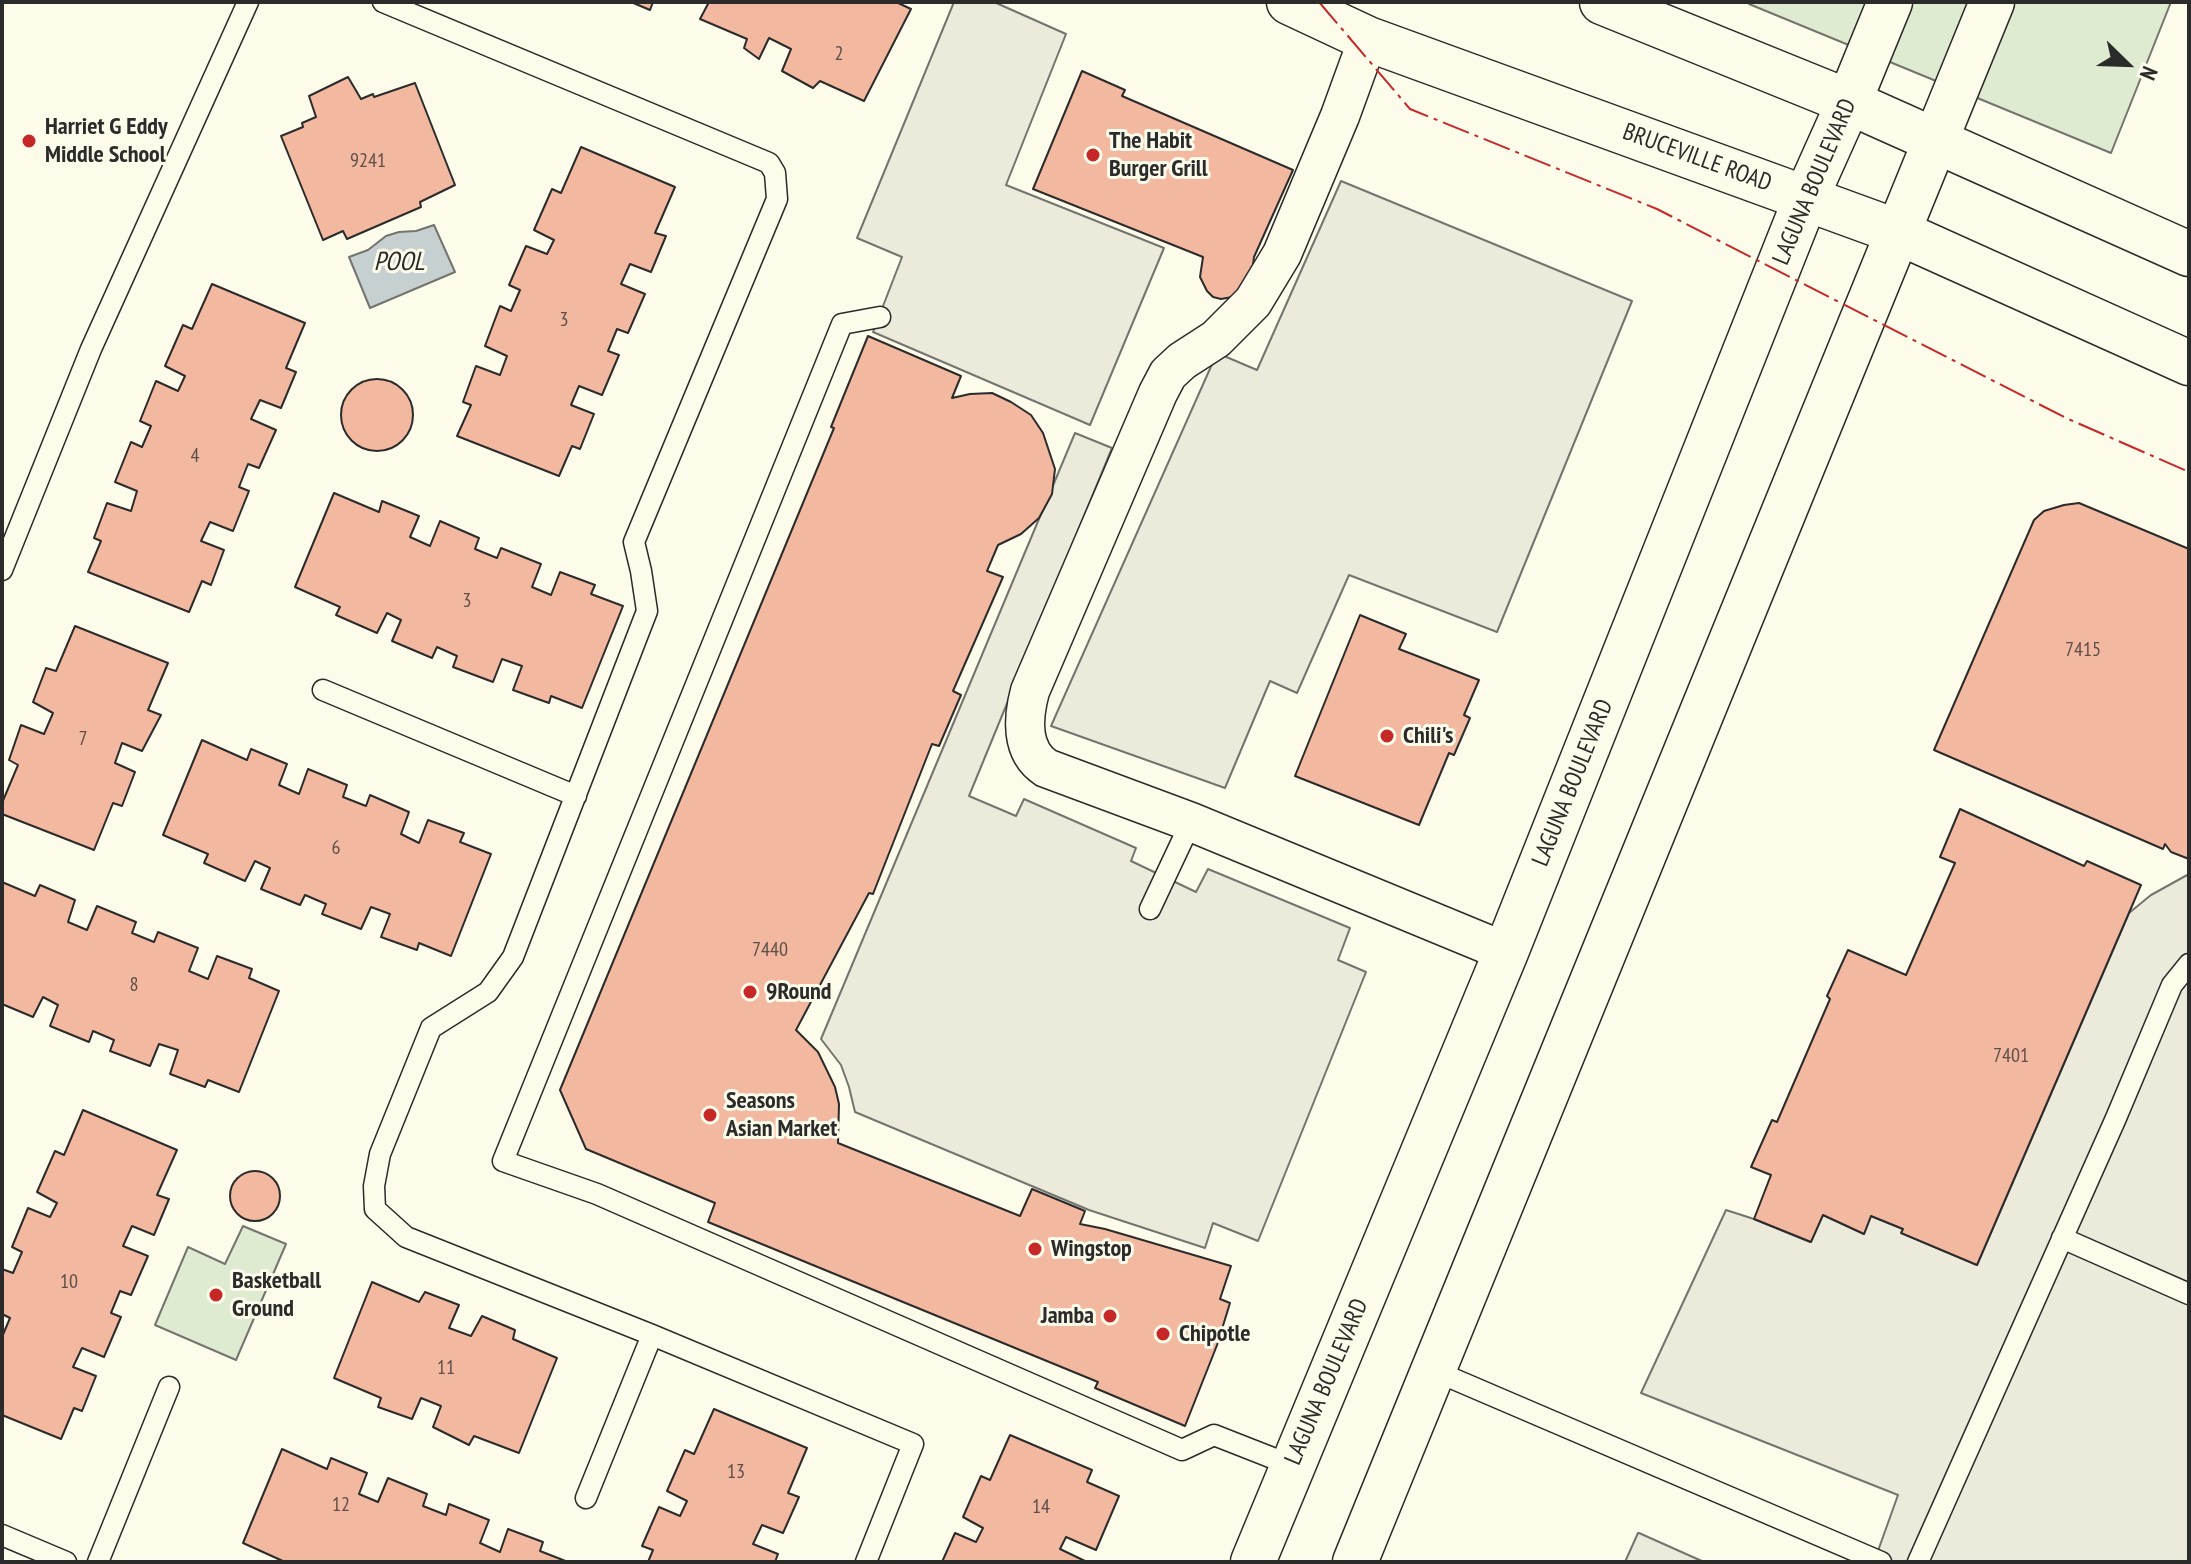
<!DOCTYPE html>
<html>
<head>
<meta charset="utf-8">
<style>
	body { margin:0 }
	#map { position:relative; width:2191px; height:1564px; overflow:hidden; background:#fdfbea; font-family:"PT Sans Narrow",sans-serif }
	canvas { display:block }
	.frame { position:absolute; inset:0; border:4px solid #2b2b2b; pointer-events:none }
	.north { position:absolute; left:2087px; top:24px; width:80px; height:80px; -webkit-text-stroke:6px #fdfbea; paint-order:stroke; rotate:113deg; font-size:22px; font-weight:700; line-height:32px; text-align:center; color:#2b2b2b }
	.north::after { content:''; display:block; margin:auto; width:28px; height:36px; background:#2b2b2b; clip-path:polygon(50% 0,100% 100%,50% 72%,0 100%) }
</style>
</head>
<body>
<div id="map">
<canvas width="2191" height="1564"></canvas>
<div class="frame"></div>
<div class="north">N</div>
</div>
<script>
const ctx = document.querySelector('canvas').getContext('2d');
ctx.lineJoin = 'round';
function fill(path, color) {
  ctx.fillStyle = color;
  ctx.fill(path, 'evenodd');
}
function stroke(path, color, width, dash) {
  ctx.strokeStyle = color;
  ctx.lineWidth = width;
  ctx.lineCap = dash ? 'butt' : 'round';
  ctx.setLineDash(dash || []);
  ctx.stroke(path);
}
function write(font, color, halo, rows, align = 'center') {
  ctx.font = font + ' "PT Sans Narrow",sans-serif';
  ctx.lineWidth = 6;
  ctx.setLineDash([]);
  ctx.textBaseline = 'middle';
  ctx.strokeStyle = halo;
  ctx.fillStyle = color;
  for (const [text, x, y, turn = 0] of rows) {
    ctx.save();
    ctx.translate(x, y);
    ctx.rotate((+turn || 0) * Math.PI / 180);
    ctx.textAlign = isNaN(turn) ? turn : align;
    if (halo) ctx.strokeText(text, 0, 0);
    ctx.fillText(text, 0, 0);
    ctx.restore();
  }
}
const green = new Path2D(`
	M1750,2H2171L2111,153L1749,4Z
	M243,1226L286,1244L236,1360L155,1325L188,1247L225,1264Z`);
fill(green, '#deebd1');
stroke(green, '#74746e', 2);
const parking = new Path2D(`
	M954,2H994L1066,34L1006,185L1164,248L1090,425L873,332L902,257L857,238Z
	M1341,181L1632,301L1497,632L1349,575L1297,693L1270,681L1225,788L1051,726L1217,353L1257,370Z
	M1075,433L1112,448L969,796L1016,816L1024,799L1136,848L1131,861L1196,892L1208,869L1350,928L1338,960L1366,972L1258,1241L1213,1223L1205,1248L1089,1210L855,1112L849,1087L841,1065L821,1039Z
	M2189,874V1562H1874L1898,1495L1641,1393L1726,1210L1754,1219L1810,1242L1823,1215L1864,1234L1871,1216L1903,1229L1902,1233L1977,1265L2129,913L2151,895Z
	M1638,1533H1639L1704,1562H1625Z`);
fill(parking, '#eceadb');
stroke(parking, '#74746e', 2);
const water = new Path2D(`
	M434,225L455,272L370,308L349,257L368,250L386,236L399,232L416,231Z`);
fill(water, '#c7d0d0');
stroke(water, '#74746e', 2);
const building = new Path2D(`
	M631,2H653L650,10Z
	M709,2H896L911,9L864,101L820,81L813,88L782,71L791,49L769,38L759,59L744,48L747,39L700,19Z
	M1082,71L1125,90L1122,96L1293,170L1254,257L1252,273L1238,296L1221,299L1213,297L1207,291L1200,277L1203,257L1033,189Z
	M348,77L361,99L373,94L374,97L415,83L455,185L420,202L421,207L347,239L343,231L323,240L281,136L303,127L302,123L316,117L309,96Z
	M581,147L675,187L655,233L666,236L651,272L630,264L621,284L645,294L628,333L617,329L608,351L619,355L602,395L579,386L571,405L594,414L580,449L572,446L559,476L457,436L471,405L463,402L476,366L500,375L507,356L485,346L500,306L511,311L520,290L509,285L526,246L547,254L554,240L534,230L552,189L561,193Z
	M212,284L305,323L286,368L296,372L281,408L260,400L251,419L276,430L259,468L248,464L239,487L249,491L233,531L210,522L201,541L224,550L211,585L202,581L189,612L88,572L101,541L94,538L107,503L131,511L137,491L115,482L131,442L142,447L151,426L140,421L156,381L178,391L185,376L165,366L183,325L192,329Z
	M868,336L961,376L952,398L970,394L992,393L1011,402L1031,415L1043,433L1055,469L1052,494L1039,518L1021,534L998,545L987,571L1003,577L953,691L961,695L939,746L932,744L873,894L869,893L796,1030L818,1052L835,1087L839,1104L838,1143L1020,1216L1032,1189L1085,1211L1080,1224L1105,1229L1231,1266L1220,1299L1230,1303L1222,1329L1223,1330L1185,1426L1095,1388L1098,1382L708,1222L715,1203L586,1149L560,1090L834,428L831,427Z
	M341 415a36 36 0 1 1 72 0a36 36 0 1 1-72 0Z
	M334,493L379,512L382,501L419,516L410,537L430,546L440,521L479,538L475,549L497,558L501,548L541,564L532,587L551,595L560,572L595,585L591,594L623,606L582,708L551,696L549,703L513,690L522,666L502,659L493,682L453,667L457,656L437,647L432,658L392,641L401,620L387,613L377,633L336,615L340,607L295,587Z
	M2079,503L2189,549V859L2171,852L2165,844L2163,849L1934,750L2034,520L2044,511L2064,505Z
	M1360,615L1406,634L1399,649L1479,680L1464,715L1470,718L1454,755L1449,753L1419,825L1295,776Z
	M75,626L168,663L148,710L161,715L142,751L122,743L115,763L135,772L122,806L113,803L94,850L2,814V803L18,765L9,760L21,725L44,734L53,713L33,702L46,668L56,671Z
	M202,740L247,760L251,749L287,764L279,785L299,794L308,769L347,785L343,797L366,806L370,795L409,812L401,834L419,843L428,820L464,833L460,842L491,854L451,956L419,943L417,950L381,937L390,914L371,907L361,929L322,914L326,904L305,895L300,905L261,889L270,868L255,861L245,881L204,863L208,854L163,835Z
	M1960,809L2084,866L2087,861L2141,885L1977,1265L1901,1233L1903,1229L1871,1216L1864,1234L1823,1215L1811,1242L1754,1219L1771,1175L1751,1167L1772,1120L1777,1122L1830,999L1827,996L1848,950L1906,975L1955,863L1940,857Z
	M2,882L35,896L40,885L75,900L68,922L87,930L97,906L136,922L132,933L154,942L158,932L198,948L189,971L208,979L217,956L252,969L249,978L279,991L239,1092L208,1080L205,1087L170,1074L178,1050L159,1044L150,1066L110,1051L114,1040L93,1031L89,1042L50,1026L58,1005L43,997L33,1017L2,1004Z
	M83,1110L177,1150L157,1195L169,1199L154,1235L132,1226L123,1246L148,1256L131,1295L120,1291L111,1313L121,1317L104,1357L82,1348L73,1367L96,1376L82,1411L74,1408L61,1439L2,1415V1337L10,1318L2,1314V1269L13,1273L22,1252L12,1247L28,1208L50,1217L57,1203L37,1192L55,1151L64,1155Z
	M230 1196a25 25 0 1 1 50 0a25 25 0 1 1-50 0Z
	M372,1282L419,1302L425,1292L459,1305L449,1328L471,1336L482,1316L515,1330L513,1339L557,1358L519,1453L474,1436L469,1445L433,1427L441,1406L421,1398L412,1419L378,1407L381,1398L334,1378Z
	M714,1409L807,1448L788,1493L799,1497L783,1533L762,1525L753,1544L778,1554L775,1562H648L653,1550L642,1546L659,1507L680,1516L687,1501L667,1491L685,1450L694,1454Z
	M1010,1435L1092,1470L1087,1482L1119,1496L1096,1550L1066,1537L1060,1549L1087,1562H942L955,1533L976,1542L983,1528L963,1517L981,1476L990,1480Z
	M282,1449L327,1469L331,1458L367,1473L359,1494L378,1502L388,1478L427,1494L423,1506L446,1515L449,1504L489,1520L480,1543L500,1552L508,1529L543,1542L540,1551L568,1562H285L243,1543Z`);
fill(building, '#f2b8a0');
stroke(building, '#2b2b2b', 2);
const lane = new Path2D(`
	M383,2L769,163L775,173L777,199L634,542L641,571L647,611L513,957L488,992L431,1028L380,1154L374,1186L375,1209L406,1237L652,1335L913,1444L866,1562
	M880,317L842,324L503,1161L597,1194L1182,1450L1214,1435L1293,1466
	M2,570L91,349L248,2
	M323,690L576,796
	M1150,909L1191,822
	M2062,1238L2189,1294
	M1435,1371L1881,1562
	M586,1498L652,1335
	M2,1535L66,1562
	M98,1562L169,1387
	M1918,1562L2116,1118L2172,985L2189,964`);
const street = new Path2D(`
	M1368,39L1340,116L1282,254L1253,302L1216,339L1182,361L1168,374L1158,393L1030,691C1023,717 1020,751 1046,768L1191,822L1506,952`);
const secondary = new Path2D(`
	M1289,2L1368,39L1898,232L2189,363
	M1602,2L1849,102L2189,254`);
const primary = new Path2D(`
	M1253,1562L1506,952L1806,198L1849,102L1890,2
	M1355,1562L1992,2`);
stroke(lane, '#2b2b2b', 23);
stroke(street, '#2b2b2b', 41);
stroke(secondary, '#2b2b2b', 47);
stroke(primary, '#2b2b2b', 47);
stroke(lane, '#fdfbea', 20);
stroke(street, '#fdfbea', 38);
stroke(secondary, '#fdfbea', 44);
stroke(primary, '#fdfbea', 44);
stroke(new Path2D(`
	M1319,2L1410,109L1657,209L2066,418L2189,472`), '#c62828', 2, [28, 6, 4, 6]);
for (const [x, y, r, color] of [
	[29,141,8,"#c62828"],
	[1093,155,8,"#c62828"],
	[1387,736,8,"#c62828"],
	[750,992,8,"#c62828"],
	[710,1115,8,"#c62828"],
	[1035,1249,8,"#c62828"],
	[216,1295,8,"#c62828"],
	[1110,1316,8,"#c62828"],
	[1163,1334,8,"#c62828"]
]) {
  const dot = new Path2D();
  dot.arc(x, y, r, 0, 2 * Math.PI);
  ctx.fillStyle = color;
  ctx.fill(dot);
  stroke(dot, '#fdfbea', 3);
}
write('20px', '#5d4e48', null, [
	["2",839,54],
	["9241",368,161],
	["3",564,320],
	["4",195,456],
	["3",467,601],
	["7415",2083,650],
	["7",83,739],
	["6",336,848],
	["7440",770,950],
	["8",134,985],
	["7401",2011,1056],
	["10",69,1282],
	["11",446,1368],
	["13",736,1472],
	["12",341,1505],
	["14",1041,1507]
]);
write('bold 24px', '#2b2b2b', '#fdfbea', [
	["Harriet G Eddy",45,127],
	["Middle School",45,155],
	["The Habit",1109,141],
	["Burger Grill",1109,169],
	["Chili's",1403,736],
	["9Round",766,992],
	["Seasons",726,1101],
	["Asian Market",726,1129],
	["Wingstop",1051,1249],
	["Basketball",232,1281],
	["Ground",232,1309],
	["Jamba",1094,1316,"right"],
	["Chipotle",1179,1334]
], 'left');
write('24px', '#2b2b2b', '#fdfbea', [
	["BRUCEVILLE ROAD",1697,158,20],
	["LAGUNA BOULEVARD",1815,182,-67],
	["LAGUNA BOULEVARD",1573,783,-68],
	["LAGUNA BOULEVARD",1327,1382,-67]
]);
write('italic 26px', '#2b2b2b', '#fdfbea', [
	["POOL",399,263]
]);
</script>
</body>
</html>
